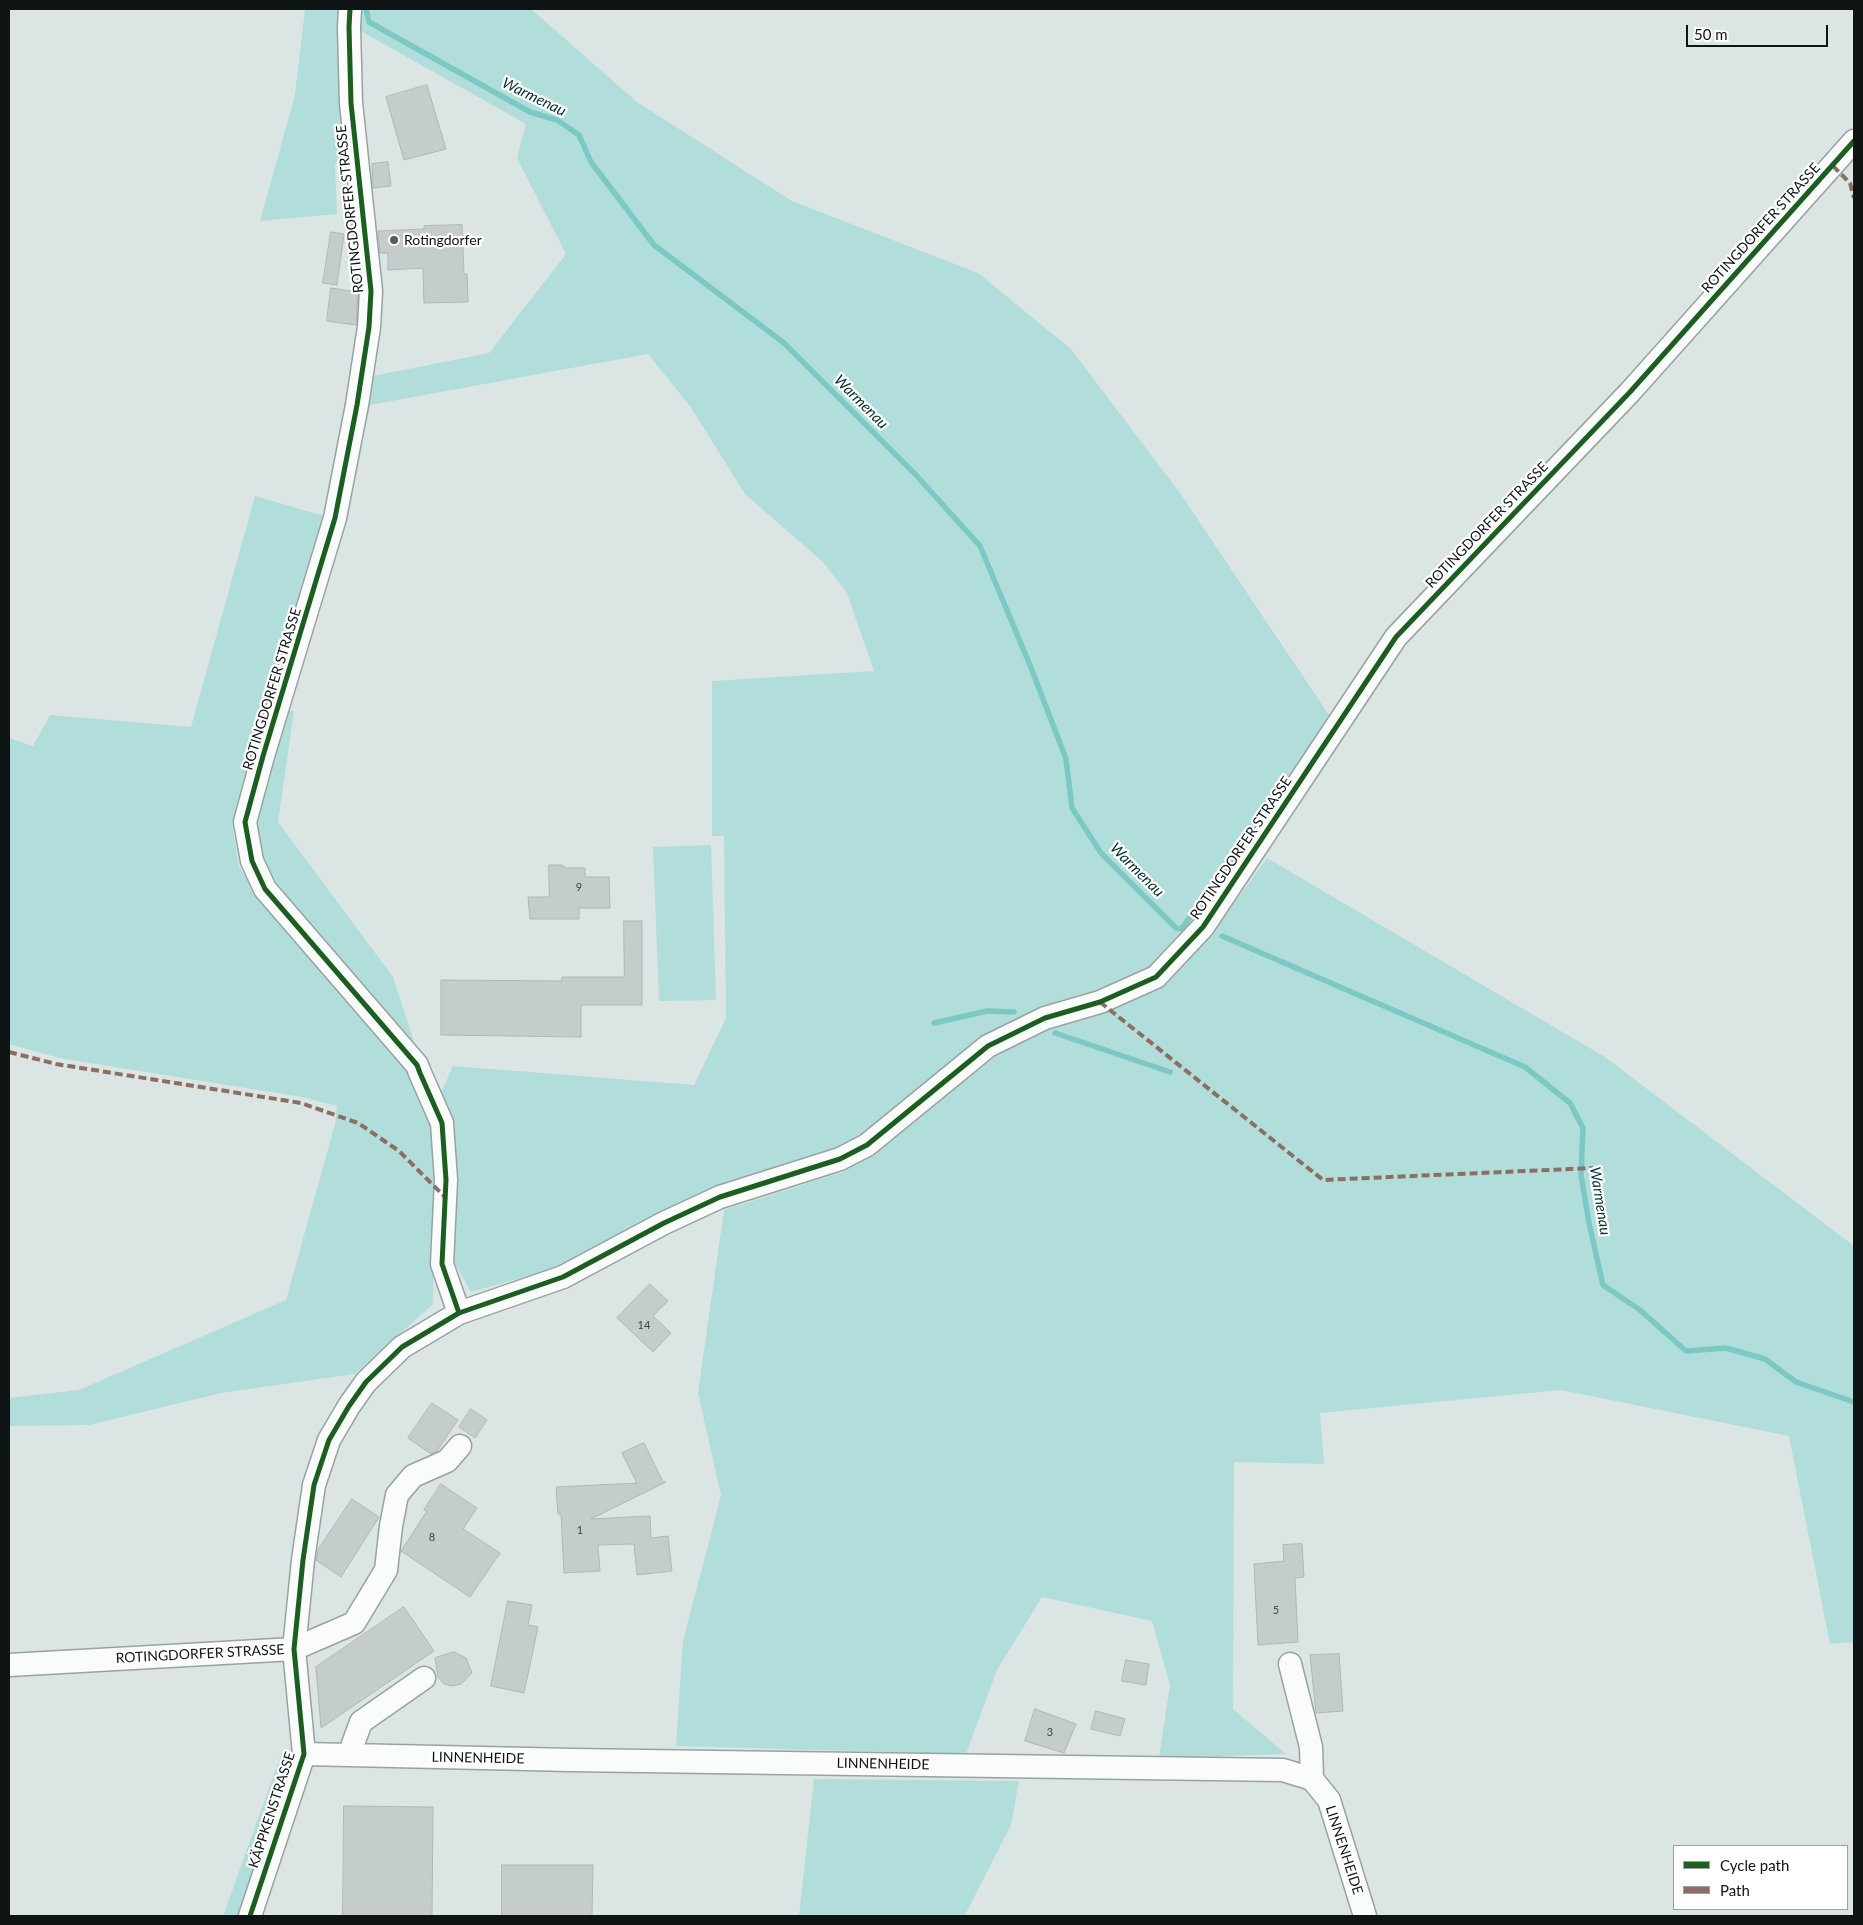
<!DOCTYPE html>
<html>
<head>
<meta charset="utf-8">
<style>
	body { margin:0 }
	#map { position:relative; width:1863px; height:1925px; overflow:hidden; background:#dbe5e4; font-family:Lato,sans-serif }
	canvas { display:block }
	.frame { position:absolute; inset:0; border:10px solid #0e1514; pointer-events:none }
	.legend { position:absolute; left:1673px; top:1845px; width:175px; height:65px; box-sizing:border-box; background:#fff; border:1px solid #9fa1a1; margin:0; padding:6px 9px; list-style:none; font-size:15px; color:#0e1514 }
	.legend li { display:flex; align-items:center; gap:10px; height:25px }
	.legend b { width:25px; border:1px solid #9fa1a1 }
	.scale { position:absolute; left:1686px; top:25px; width:142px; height:22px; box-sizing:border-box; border:2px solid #0e1514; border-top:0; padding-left:6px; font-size:15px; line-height:18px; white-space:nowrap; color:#0e1514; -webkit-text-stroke:4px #fff; paint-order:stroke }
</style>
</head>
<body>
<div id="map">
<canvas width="1863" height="1925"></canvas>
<div class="frame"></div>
<ul class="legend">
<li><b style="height:6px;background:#1b5e20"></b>Cycle path</li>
<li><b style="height:6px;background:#8d6e63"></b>Path</li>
</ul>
<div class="scale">50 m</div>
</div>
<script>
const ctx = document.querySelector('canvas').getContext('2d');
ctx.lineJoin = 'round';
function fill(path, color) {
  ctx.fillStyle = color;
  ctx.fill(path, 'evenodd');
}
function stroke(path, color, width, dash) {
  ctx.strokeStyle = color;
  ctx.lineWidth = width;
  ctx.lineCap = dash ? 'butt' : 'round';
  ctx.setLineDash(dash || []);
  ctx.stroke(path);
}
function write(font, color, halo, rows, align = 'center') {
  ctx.font = font + ' Lato,sans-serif';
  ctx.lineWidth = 4.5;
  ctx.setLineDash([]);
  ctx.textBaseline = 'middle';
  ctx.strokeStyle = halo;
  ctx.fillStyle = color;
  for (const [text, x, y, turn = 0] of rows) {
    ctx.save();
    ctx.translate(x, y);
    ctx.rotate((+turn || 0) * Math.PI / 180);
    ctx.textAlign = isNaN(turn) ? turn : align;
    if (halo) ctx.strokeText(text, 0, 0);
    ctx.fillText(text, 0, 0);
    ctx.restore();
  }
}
fill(new Path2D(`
	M305,9H344L347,139L335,165L337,214L260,221L295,95Z
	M359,9H531L637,102L792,201L978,273L1071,349L1180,493L1331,718L1267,821L1182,937L1149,967L1114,984L1038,1011L860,1136L835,1150L716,1188L660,1212L557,1268L471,1292L453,1260L454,1131L440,1095L453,1066L694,1085L726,1018L724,836H712V681L874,671L847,593L823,562L745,494L690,406L648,354L364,406L368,377L489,353L566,254L517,158L526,124L357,29Z
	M255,496L324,516L232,824L239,867L256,894L410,1070L435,1130L433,1304L355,1374L221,1393L89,1425L9,1426V1398L79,1390L286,1300L335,1124L337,1106L302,1097L59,1058L9,1044V738L33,746L50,715L191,727Z
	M285,711H294L278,822L393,977L420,1060L272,886L260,861L254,821Z
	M711,845L716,1000L659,1001L653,847Z
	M1267,858L1605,1057L1854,1246V1642L1830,1644L1789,1436L1561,1390L1320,1413L1324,1464L1234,1462L1233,1709L1286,1754L1159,1758L1170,1685L1152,1621L1042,1597L997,1670L966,1754L676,1746L683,1641L721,1495L698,1393L724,1210L843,1172L872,1154L913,1124L951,1091L998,1055L1047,1030L1123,1004L1168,982L1209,938Z
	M282,1752L285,1765L240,1916H223Z
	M814,1779L1019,1781L1011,1825L965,1915L962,1916H799Z`), '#b1dedb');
stroke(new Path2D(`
	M366,9L369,22L530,112L557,120L579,135L591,162L654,245L784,343L916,475L980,546L1032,670L1066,759L1072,808L1101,853L1176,928L1182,929L1191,915
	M1222,936L1525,1067L1570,1103L1583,1128L1581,1175L1589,1223L1603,1285L1640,1310L1686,1351L1726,1348L1765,1359L1796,1382L1854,1402
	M934,1023L987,1011L1014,1012
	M1055,1033L1170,1072`), '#7cc8c5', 5.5);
const building = new Path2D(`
	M427,85L446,149L404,160L386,97Z
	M388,162L391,186L373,188L372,164Z
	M462,225L464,274H467L468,302L424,303L423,268L388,270V253H380L378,231L424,229V226Z
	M331,232L344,234L337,285L323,283Z
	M331,288L358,292L356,325L327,321Z
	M549,865H562L566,868H585V877H609L610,908H579V919H530L528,897H549Z
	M624,921H642V1005H581V1037L441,1035V980L562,981V977H624Z
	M650,1284L668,1301L653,1316L671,1333L653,1352L617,1318Z
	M432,1403L458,1420L437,1451L431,1454L408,1438Z
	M471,1409L487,1420L475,1438L459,1427Z
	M644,1443L663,1482H666L591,1519L650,1516L651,1538L668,1536L672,1571L637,1575L634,1544L598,1545L600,1571L564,1573L561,1514H558L556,1487L637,1483L622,1453Z
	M441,1484L477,1508L463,1529L500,1553L470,1597L401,1551L427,1511L424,1510Z
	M352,1499L379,1517L341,1577L316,1560L318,1550Z
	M1302,1544L1304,1577L1295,1578L1298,1642L1258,1645L1254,1564L1284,1561L1283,1545Z
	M508,1601L532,1605L528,1625L538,1627L524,1693L491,1686Z
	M404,1607L434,1651L321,1728L316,1667Z
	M454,1652L466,1658L472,1673L461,1684L453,1686L444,1684L438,1677L435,1658Z
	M1339,1654L1343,1711L1316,1713L1310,1655Z
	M1126,1660L1149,1664L1146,1685L1122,1681Z
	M1035,1709L1076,1724L1064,1753L1025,1741Z
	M1096,1711L1125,1719L1120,1736L1091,1729Z
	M344,1806L433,1807L432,1916H343Z
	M502,1865H593L592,1916H502Z`);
fill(building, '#c5cdcc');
stroke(building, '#b0b7b6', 1);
const minor = new Path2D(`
	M350,9L349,27L351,103L371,291L369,327L357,405L335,518L263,756L245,822L252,861L265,889L417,1065L420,1073L442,1123L446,1180L442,1264L459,1313
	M1290,1664L1311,1747L1312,1779
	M9,1665L294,1649L354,1623L386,1570L391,1526L397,1495L413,1476L447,1461L460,1446
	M304,1754L571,1760L1283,1770L1312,1779L1329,1800L1365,1916
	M349,1755L361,1722L424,1678
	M250,1916L304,1754L294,1649L303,1560L314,1485L329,1440L349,1406L366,1382L402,1347L459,1313L563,1277L664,1223L720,1197L840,1159L867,1145L988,1046L1045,1018L1100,1002L1156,977L1203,927L1396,637L1630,392L1854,141`);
stroke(minor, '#9aa2a1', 25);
stroke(minor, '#fafbfb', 22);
stroke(new Path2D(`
	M1833,166L1850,183L1854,198
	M1100,1002L1323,1180L1593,1168
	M9,1052L56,1064L301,1103L358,1123L399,1151L445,1197`), '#8d6e63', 4, [8, 4]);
stroke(new Path2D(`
	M350,9L349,27L351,103L371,291L369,327L357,405L335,518L263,756L245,822L252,861L265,889L417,1065L420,1073L442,1123L446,1180L442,1264L459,1313
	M250,1916L304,1754L294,1649L303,1560L314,1485L329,1440L349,1406L366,1382L402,1347L459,1313L563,1277L664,1223L720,1197L840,1159L867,1145L988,1046L1045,1018L1100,1002L1156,977L1203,927L1396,637L1630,392L1854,141`), '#1b5e20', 5);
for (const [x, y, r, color] of [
	[394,240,5,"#565e5d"]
]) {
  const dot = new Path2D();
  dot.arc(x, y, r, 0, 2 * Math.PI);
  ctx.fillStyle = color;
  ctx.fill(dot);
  stroke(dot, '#fff', 2);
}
write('11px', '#3e4544', null, [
	["9",579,887],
	["14",644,1325],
	["1",580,1530],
	["8",432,1537],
	["5",1276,1610],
	["3",1050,1732]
]);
write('14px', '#0e1514', '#fff', [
	["ROTINGDORFER STRASSE",350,209,-96],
	["ROTINGDORFER STRASSE",1761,228,-48],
	["ROTINGDORFER STRASSE",1487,525,-46],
	["ROTINGDORFER STRASSE",272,689,-73],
	["ROTINGDORFER STRASSE",1241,848,-56],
	["ROTINGDORFER STRASSE",200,1654,-3],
	["LINNENHEIDE",478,1758,1],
	["LINNENHEIDE",883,1764,1],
	["KÄPPKENSTRASSE",272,1810,-72],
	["LINNENHEIDE",1344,1850,72]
]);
write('14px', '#0e1514', '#fff', [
	["Rotingdorfer",404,240]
], 'left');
write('italic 15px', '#003230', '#fff', [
	["Warmenau",534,97,26],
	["Warmenau",861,402,45],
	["Warmenau",1137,870,45],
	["Warmenau",1600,1201,81]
]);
</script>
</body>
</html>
